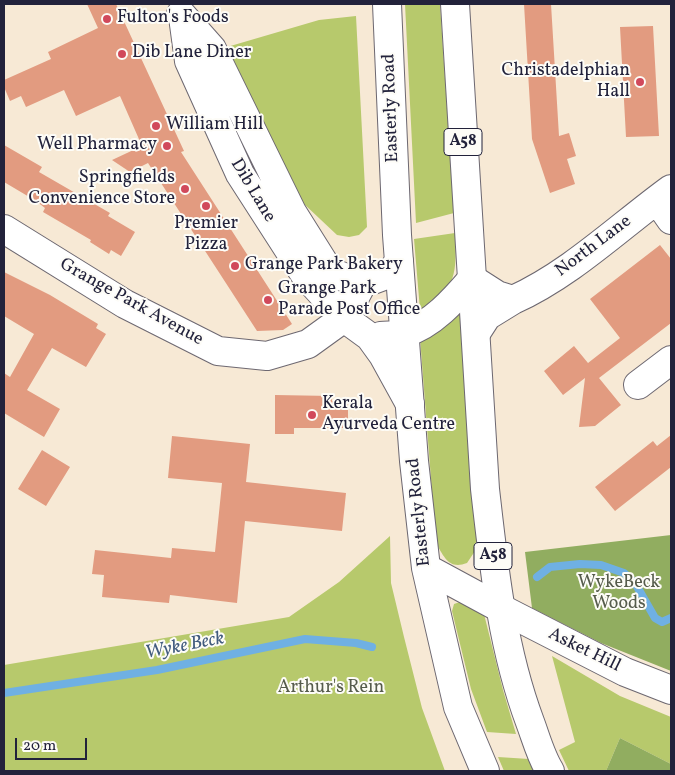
<!DOCTYPE html>
<html>
<head>
<meta charset="utf-8">
<style>
	body { margin:0 }
	#map { position:relative; width:675px; height:775px; overflow:hidden; background:#f7e9d5; font-family:Vollkorn,serif }
	canvas { display:block }
	.frame { position:absolute; inset:0; border:5px solid #22223b; pointer-events:none }
	.scale { position:absolute; left:15px; top:738px; width:72px; height:22px; box-sizing:border-box; border:2px solid #22223b; border-top:0; padding-left:6px; font-size:15px; line-height:18px; white-space:nowrap; color:#22223b; -webkit-text-stroke:4px #fdfcf7; paint-order:stroke }
</style>
</head>
<body>
<div id="map">
<canvas width="675" height="775"></canvas>
<div class="frame"></div>
<div class="scale">20 m</div>
</div>
<script>
const ctx = document.querySelector('canvas').getContext('2d');
ctx.lineJoin = 'round';
function fill(path, color) {
  ctx.fillStyle = color;
  ctx.fill(path, 'evenodd');
}
function stroke(path, color, width, dash) {
  ctx.strokeStyle = color;
  ctx.lineWidth = width;
  ctx.lineCap = dash ? 'butt' : 'round';
  ctx.setLineDash(dash || []);
  ctx.stroke(path);
}
function write(font, color, halo, rows, align = 'center') {
  ctx.font = font + ' Vollkorn,serif';
  ctx.lineWidth = 4;
  ctx.setLineDash([]);
  ctx.textBaseline = 'middle';
  ctx.strokeStyle = halo;
  ctx.fillStyle = color;
  for (const [text, x, y, turn = 0] of rows) {
    ctx.save();
    ctx.translate(x, y);
    ctx.rotate((+turn || 0) * Math.PI / 180);
    ctx.textAlign = isNaN(turn) ? turn : align;
    if (halo) ctx.strokeText(text, 0, 0);
    ctx.fillText(text, 0, 0);
    ctx.restore();
  }
}
fill(new Path2D(`
	M405,4H440L454,213L416,223Z
	M356,16L367,227L359,235L349,237L337,235L303,203L227,47L319,20Z
	M455,233C457,270 457,293 420,310L414,239Z
	M460,312L477,548L467,563C449,570 444,557 436,543L420,338Z
	M390,536L391,583L404,637L422,708L445,771H4V665L289,617L339,582Z
	M460,602L484,614L503,690L516,734L487,732L471,689L452,611L454,604Z
	M552,656L620,696L671,717V764L620,738L606,771H569L559,750L575,742Z
	M498,757L529,759L535,771H504Z`), '#b7c96c');
fill(new Path2D(`
	M671,535V671L601,643L532,608L525,552Z
	M620,738L671,764V771H606Z`), '#91ad60');
stroke(new Path2D(`
	M537,577L550,567L580,564L601,565L624,573L635,583L655,618L662,622L671,618
	M4,693L157,670L305,639L356,643L372,647`), '#6fb0e3', 8);
fill(new Path2D(`
	M87,4H116L184,151L181,152L292,324L283,330L257,331L148,163L130,172L112,160L142,146L120,96L76,116L64,90L26,107L21,96L10,101L4,87V80L51,59L48,52L98,28Z
	M524,4H551L559,136L569,133L576,156L567,159L575,184L550,193L532,139Z
	M653,26L659,136L626,137L620,27Z
	M4,145L42,167L39,172L110,213L108,216L135,232L121,256L111,250L109,254L90,242L91,240L43,212L45,208L36,201L4,182Z
	M660,245L671,259V323L599,378L621,405L595,426L579,427L585,378L563,395L544,371L574,346L588,363L620,338L590,299Z
	M4,272L50,295L98,324L96,328L106,334L86,367L52,348L27,390L60,409L44,437L4,413V373L10,377L34,334L4,316Z
	M275,395L332,396V401H348V428H294V434H275Z
	M671,435V467L615,511L595,487L653,441L657,446Z
	M172,436L250,444L246,482L346,493L342,531L245,521L237,603L170,595L169,603L102,597L104,575L92,574L95,550L171,558L172,548L215,552L222,483L168,478Z
	M42,450L70,467L46,506L18,489Z`), '#e29b80');
const minor = new Path2D(`
	M657,200L671,220
	M4,229L125,304L218,351L267,356L308,344L344,318L364,280
	M472,279L497,295L513,300L487,316L476,333
	M513,300C571,274 620,226 671,189
	M638,385L671,360
	M500,608L625,672L671,690`);
const tertiary = new Path2D(`
	M181,14L212,49L292,212L329,271L348,279L373,280L389,274L399,262
	M183,17L189,61L240,174L305,275L344,318L370,337L383,355L410,404
	M381,336C389,335 398,336 405,333C432,325 454,300 472,279`);
const primary = new Path2D(`
	M387,4L397,235L414,461L426,568L458,707L485,771
	M455,4L485,489C494,568 502,647 530,722C536,738 541,757 550,771
	M426,568L500,608`);
stroke(minor, '#6d6871', 30);
stroke(tertiary, '#6d6871', 30);
stroke(primary, '#6d6871', 30);
stroke(minor, '#fff', 28);
stroke(tertiary, '#fff', 28);
stroke(primary, '#fff', 28);
for (const [x, y, r, color] of [
	[107,19,5,"#d1495b"],
	[122,54,5,"#d1495b"],
	[640,82,5,"#d1495b"],
	[156,126,5,"#d1495b"],
	[167,146,5,"#d1495b"],
	[185,189,5,"#d1495b"],
	[206,206,5,"#d1495b"],
	[235,266,5,"#d1495b"],
	[268,300,5,"#d1495b"],
	[312,415,5,"#d1495b"]
]) {
  const dot = new Path2D();
  dot.arc(x, y, r, 0, 2 * Math.PI);
  ctx.fillStyle = color;
  ctx.fill(dot);
  stroke(dot, '#fdfcf7', 2);
}
for (const [x, y, w] of [
	[463,142,38],
	[493,556,38]
]) {
  const box = new Path2D();
  box.roundRect(x - w / 2, y - 13.5, w, 27, 4);
  ctx.fillStyle = '#fdfcf7';
  ctx.fill(box);
  stroke(box, '#22223b', 1);
}
write('bold 16px', '#22223b', null, [
	["A58",463,142],
	["A58",493,556]
]);
write('18px', '#22223b', '#fdfcf7', [
	["Fulton's Foods",117,19],
	["Dib Lane Diner",132,54],
	["Christadelphian",630,72,"right"],
	["Hall",630,93,"right"],
	["William Hill",166,126],
	["Well Pharmacy",157,146,"right"],
	["Springfields",175,179,"right"],
	["Convenience Store",175,200,"right"],
	["Premier",206,225,"center"],
	["Pizza",206,246,"center"],
	["Grange Park Bakery",245,266],
	["Grange Park",278,290],
	["Parade Post Office",278,311],
	["Kerala",322,405],
	["Ayurveda Centre",322,426]
], 'left');
write('18px', '#22223b', '#fdfcf7', [
	["Easterly Road",392,108,-92],
	["Dib Lane",252,191,59],
	["North Lane",594,247,-37],
	["Grange Park Avenue",131,303,29],
	["Easterly Road",420,512,-96],
	["Asket Hill",584,651,26]
]);
write('18px', '#565c4c', '#fdfcf7', [
	["WykeBeck",619,584],
	["Woods",619,605],
	["Arthur's Rein",331,689]
]);
write('italic 19px', '#415b7e', '#fdfcf7', [
	["Wyke Beck",185,647,-11]
]);
</script>
</body>
</html>
